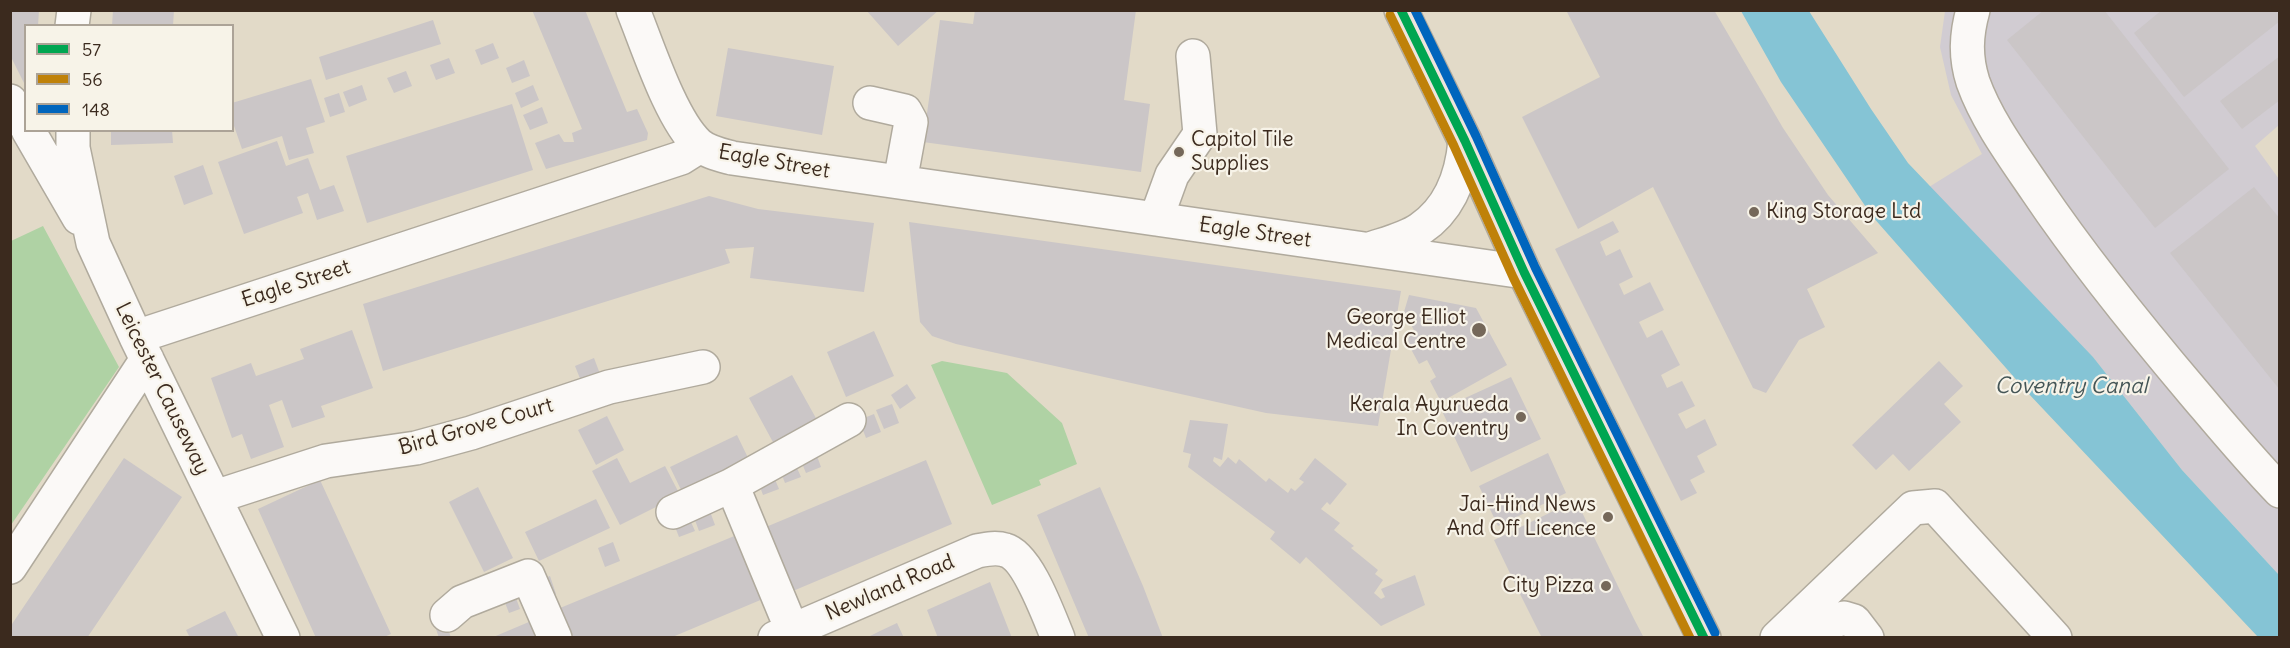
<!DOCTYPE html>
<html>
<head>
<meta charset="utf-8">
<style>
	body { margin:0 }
	#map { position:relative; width:2290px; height:648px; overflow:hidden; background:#e2dac8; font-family:Delius,sans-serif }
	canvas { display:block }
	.frame { position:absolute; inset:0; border:12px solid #3b2a1e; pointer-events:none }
	.legend { position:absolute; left:24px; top:24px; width:210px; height:108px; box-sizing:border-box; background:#f7f3e8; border:2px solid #aca397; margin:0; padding:8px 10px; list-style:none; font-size:18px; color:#3b2a1e }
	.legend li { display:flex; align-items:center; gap:12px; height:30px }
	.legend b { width:30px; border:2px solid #aca397 }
</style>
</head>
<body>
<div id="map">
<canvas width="2290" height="648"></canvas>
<div class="frame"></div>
<ul class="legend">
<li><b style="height:8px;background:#00a651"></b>57</li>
<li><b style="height:8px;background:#bf8109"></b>56</li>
<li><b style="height:8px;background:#0065bd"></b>148</li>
</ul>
</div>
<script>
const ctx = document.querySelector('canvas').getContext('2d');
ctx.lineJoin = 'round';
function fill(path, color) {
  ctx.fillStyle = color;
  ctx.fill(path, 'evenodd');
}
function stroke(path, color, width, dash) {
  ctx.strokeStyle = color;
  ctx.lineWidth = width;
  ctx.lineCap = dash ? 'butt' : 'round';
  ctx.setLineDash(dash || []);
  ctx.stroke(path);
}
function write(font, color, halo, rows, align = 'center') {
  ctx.font = font + ' Delius,sans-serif';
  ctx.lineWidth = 4.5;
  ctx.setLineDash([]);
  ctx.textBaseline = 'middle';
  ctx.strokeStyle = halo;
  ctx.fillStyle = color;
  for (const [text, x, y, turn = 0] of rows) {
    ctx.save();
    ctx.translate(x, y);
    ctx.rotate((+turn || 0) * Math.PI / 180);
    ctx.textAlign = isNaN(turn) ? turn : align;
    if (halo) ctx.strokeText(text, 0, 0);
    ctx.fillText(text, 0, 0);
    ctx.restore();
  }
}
fill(new Path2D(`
	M1945,11H2279V125L2255,146L2279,179V575L2182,470L2093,357L1929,187L1982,154L1951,95L1940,47Z`), '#d1ccd2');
fill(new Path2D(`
	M43,226L119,367L11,525V241Z
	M942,361L1007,373L1062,423L1077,464L1039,480L1041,485L992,505L931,365Z`), '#afd2a4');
fill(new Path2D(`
	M1741,11H1809L1871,109L1908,163L2093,357L2182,470L2279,575V637H2258L2028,393L1872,216L1781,82Z`), '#85c4d5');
fill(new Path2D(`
	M10,10H39L38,26H26V87L10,55Z
	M113,10H174L173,26H112Z
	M532,10H585L627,112L637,109L648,133L647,140L546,169L535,143L559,134L564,142H574L572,133L582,129Z
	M866,10H939L898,46Z
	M975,10H1136L1124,100L1150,104L1141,172L923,142L940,20L973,24Z
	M1566,10H1714L1783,128L1828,195L1878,253L1807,289L1825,327L1799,340L1766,393L1753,388L1653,187L1578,229L1522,117L1600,77Z
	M2044,10H2104L2229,169L2155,228L2007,40Z
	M2162,10H2275L2280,16V21L2184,97L2134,33Z
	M433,20L441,44L326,80L319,57Z
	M493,43L499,58L481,65L475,50Z
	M728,48L834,66L822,135L716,116Z
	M2280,56V100L2242,129L2220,101Z
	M449,58L455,73L436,80L430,65Z
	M524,60L530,76L512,83L506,68Z
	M406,71L412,86L394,93L387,78Z
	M311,79L325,122L306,128L314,153L289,160L282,136L242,149L232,120V103Z
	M362,85L367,100L349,107L343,92Z
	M533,85L539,100L521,108L515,93Z
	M339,93L345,112L330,117L324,98Z
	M512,104L533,170L367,223L346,156Z
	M542,107L548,123L530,130L523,115Z
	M111,130H172L173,143L111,145Z
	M277,141L286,166L308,158L320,190L334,185L344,211L317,220L308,193L297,197L303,213L244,234L218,162Z
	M203,165L213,194L184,205L174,176Z
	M2254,187L2280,219V390L2170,253Z
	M709,196L758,209L874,223L864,292L750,278L754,247L725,249L730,263L383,371L363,304Z
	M1613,221L1619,232L1600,242L1606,256L1620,249L1633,277L1619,284L1624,295L1650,282L1664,310L1639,322L1647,338L1662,330L1680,365L1661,375L1667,388L1682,381L1695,406L1678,414L1686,429L1705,419L1717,445L1697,456L1705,472L1690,480L1697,493L1681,501L1555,249Z
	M909,222L1401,291L1378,426L1266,413L956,344L932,336L920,322Z
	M1409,295L1476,308L1507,365L1441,402L1430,381L1436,377L1427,360L1419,364L1405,338L1415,332L1404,312Z
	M352,330L373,388L321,406L325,417L292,428L282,400L269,405L284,447L251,459L242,434L232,438L211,378L251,363L256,376L304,359L300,349Z
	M874,331L894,376L846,397L827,352Z
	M594,358L600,374L581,381L575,366Z
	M1939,361L1963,386L1944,404L1961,422L1909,471L1893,454L1876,470L1852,445Z
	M792,375L817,420L774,444L749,398Z
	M1511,377L1541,439L1471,472L1441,409Z
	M907,384L916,398L900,409L891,395Z
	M892,404L899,423L884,429L876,410Z
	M874,414L881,432L866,438L859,420Z
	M607,416L624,450L596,465L578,430Z
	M1190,420L1228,424L1222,460L1214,457L1213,461L1220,467L1228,457L1236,464L1239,459L1266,482L1269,478L1288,493L1291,488L1295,491L1304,482L1299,479L1315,458L1347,484L1330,505L1327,502L1321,509L1340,523L1334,530L1354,546L1351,548L1378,570L1375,574L1383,580L1374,593L1381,599L1385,597L1381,589L1415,575L1425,605L1381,626L1306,557L1300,564L1270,539L1275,532L1188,467L1191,454L1183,452Z
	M737,435L751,464L684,496L670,467Z
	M814,448L821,467L806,473L798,454Z
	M1548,453L1566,493L1498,526L1479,486Z
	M124,458L182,497L87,638H10V627Z
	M617,458L630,483L665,466L680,495L620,525L592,471Z
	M793,459L801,477L785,483L778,465Z
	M926,460L952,524L781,596L754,532Z
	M771,470L779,489L763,495L756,476Z
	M320,480L391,634L382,638H316L258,509Z
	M478,487L513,558L484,572L449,502Z
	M1100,487L1143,586L1163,638H1089L1037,515Z
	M596,499L610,528L539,561L525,532Z
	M1576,500L1634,619L1644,638H1542L1518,590L1494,540Z
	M708,506L715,525L699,531L692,512Z
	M687,513L695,531L679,537L672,519Z
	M744,532L770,596L670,638H559L548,613Z
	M613,542L620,561L605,567L598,548Z
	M550,576L556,594L546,598L539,580Z
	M990,582L1012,638H938L927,610Z
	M513,590L520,609L509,613L502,595Z
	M225,611L239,638H190L186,630Z
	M543,616L552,638H491Z
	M897,623L904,638H866L880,631Z
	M447,625L451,638H439L436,629Z`), '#cbc6c7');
const minor = new Path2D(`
	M633,10C648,47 671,119 698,144C707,152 721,155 732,158L1524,272
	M1973,10C1966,35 1965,57 1973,82C1987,121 2014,157 2037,191C2085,262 2138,327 2193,392C2221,425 2249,459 2280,491
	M72,26L74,10
	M10,101L26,126
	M870,103L905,111L911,122L900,182
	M28,130L79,218
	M73,130V148L93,243L136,337L283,638
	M1156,219L1172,175L1200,134L1193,56
	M1373,248C1388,243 1407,238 1420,229C1450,209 1462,175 1465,141
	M136,337L681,158L700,146
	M732,485L849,420
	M215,497L326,461L416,448L471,433L609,387L703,367
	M673,512L732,485L792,630
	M10,567L147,359
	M447,615L462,602L528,576L555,638
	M775,638L977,551C987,549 996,547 1005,550C1028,556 1049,617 1058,638
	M1777,638L1913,508L1935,506L2055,638
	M1781,638L1844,618L1854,621L1867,638`);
const major = new Path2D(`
	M1401,10L1465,141L1524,272L1704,638`);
stroke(minor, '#b0aa9d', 36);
stroke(major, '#b0aa9d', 36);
stroke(minor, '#fbf9f7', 33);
stroke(major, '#ede4dc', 33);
stroke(new Path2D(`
	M1401,10L1465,141L1524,272L1704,638`), '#00a651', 9);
stroke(new Path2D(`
	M1390,15L1454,146L1513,277L1690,638`), '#bf8109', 9);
stroke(new Path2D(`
	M1415,10L1476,136L1535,267L1715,633`), '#0065bd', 9);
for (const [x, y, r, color] of [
	[1179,152,6,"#75685a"],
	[1754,212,6,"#75685a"],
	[1479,330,8,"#75685a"],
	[1521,417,6,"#75685a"],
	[1608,517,6,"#75685a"],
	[1606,586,6,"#75685a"]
]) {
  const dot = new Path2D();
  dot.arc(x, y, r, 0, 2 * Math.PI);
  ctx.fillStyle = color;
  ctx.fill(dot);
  stroke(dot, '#f7f3e8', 2);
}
write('21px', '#3b2a1e', '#f7f3e8', [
	["Capitol Tile",1191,140,"left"],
	["Supplies",1191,164,"left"],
	["King Storage Ltd",1766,212,"left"],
	["George Elliot",1466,318],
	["Medical Centre",1466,342],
	["Kerala Ayurueda",1509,405],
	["In Coventry",1509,429],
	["Jai-Hind News",1596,505],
	["And Off Licence",1596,529],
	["City Pizza",1594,586]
], 'right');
write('21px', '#3b2a1e', '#f7f3e8', [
	["Eagle Street",774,162,10],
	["Eagle Street",1255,233,8],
	["Eagle Street",296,284,-18],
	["Leicester Causeway",162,389,64],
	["Bird Grove Court",476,427,-16],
	["Newland Road",890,588,-23]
]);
write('italic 22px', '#455657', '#f7f3e8', [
	["Coventry Canal",2071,387]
]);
</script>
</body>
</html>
